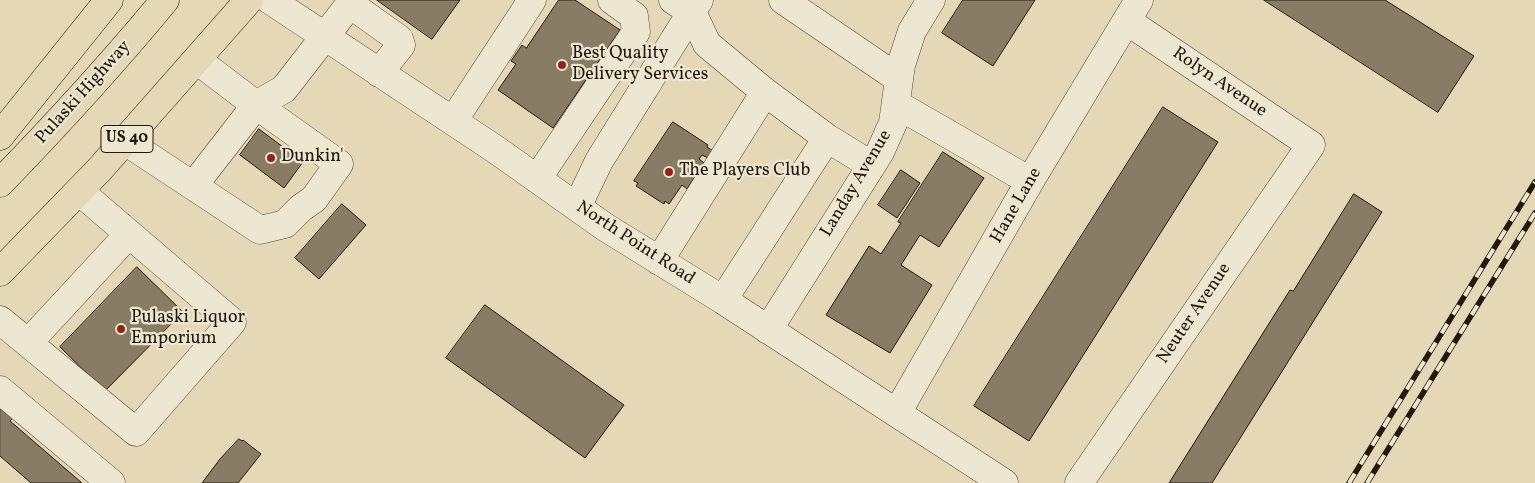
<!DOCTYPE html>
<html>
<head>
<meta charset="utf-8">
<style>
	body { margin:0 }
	canvas { display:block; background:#e4d8b7 }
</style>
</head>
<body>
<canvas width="1535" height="483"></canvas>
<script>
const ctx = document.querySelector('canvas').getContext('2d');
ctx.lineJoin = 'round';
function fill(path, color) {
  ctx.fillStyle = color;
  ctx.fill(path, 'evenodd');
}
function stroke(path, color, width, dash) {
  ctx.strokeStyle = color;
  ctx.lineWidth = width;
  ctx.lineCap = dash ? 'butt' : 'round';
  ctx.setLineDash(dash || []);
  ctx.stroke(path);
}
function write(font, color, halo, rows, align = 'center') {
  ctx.font = font + ' Vollkorn,serif';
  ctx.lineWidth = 4.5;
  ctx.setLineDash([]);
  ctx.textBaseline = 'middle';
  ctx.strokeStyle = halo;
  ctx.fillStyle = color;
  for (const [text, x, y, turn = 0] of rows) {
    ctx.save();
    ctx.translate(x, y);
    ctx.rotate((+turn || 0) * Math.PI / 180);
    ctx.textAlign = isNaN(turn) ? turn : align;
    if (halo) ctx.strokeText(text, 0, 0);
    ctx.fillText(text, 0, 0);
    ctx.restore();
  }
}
const building = new Path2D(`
	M377,0H460L432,39Z
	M559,0H575L620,30L553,128L498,90L516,64L511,61L522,45L526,48Z
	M963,0H1035L993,66L942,33Z
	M1264,0H1385L1474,56L1438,112Z
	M1163,107L1218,142L1029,441L974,406Z
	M673,122L708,145L707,147L713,151L708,158L702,155L699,159L704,163L687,189L682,185L669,204L665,201L664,204L636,186L638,183L634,181Z
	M259,129L303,162L284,188L240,155Z
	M943,152L984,178L939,247L920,235L901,265L932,285L890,353L826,315L869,246L881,254L901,223L898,222Z
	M901,170L920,183L897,218L878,205Z
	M1354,194L1382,212L1212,483H1169L1290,290L1293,291Z
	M342,204L366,225L319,279L295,258Z
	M137,267L183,312L105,391L60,347Z
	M485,305L624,405L585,458L446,358Z
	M0,405L14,417L10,421L82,483H31L0,456Z
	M239,439L242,441L243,440L261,454L238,483H202L220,459Z`);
fill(building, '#887c65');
stroke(building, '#25180d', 1);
const minor = new Path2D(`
	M270,0L495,149L605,227L723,300L1004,483
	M673,0L692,12L707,44L765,92
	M783,0L899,79
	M896,104L1030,181
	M453,121L532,0
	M125,141L260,230L285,224L301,208L314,199L339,164L256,105L197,60
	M537,179L636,32L634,16L612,0
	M194,185L256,105L284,89L350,4L399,39L401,45L379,73
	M577,207L599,161L699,0
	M659,261L765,92L827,138L871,165
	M723,300L827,138
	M0,320L136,432L232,322L79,191
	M768,330L880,152L893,123L901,65L912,31L931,0
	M28,343L129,234
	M0,390L111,483
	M897,413L1030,181L1139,0
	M1079,483L1311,145L1127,21`);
const major = new Path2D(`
	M0,136L109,0
	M0,183C57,124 113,63 165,0
	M0,272L99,170L249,0`);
stroke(minor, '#554838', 29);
stroke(major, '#25180d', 29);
stroke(minor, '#ede6d0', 28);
stroke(major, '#e4d8b7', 28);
const rail = new Path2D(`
	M1349,483L1535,182
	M1367,483L1535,213`);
stroke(rail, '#25180d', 5.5);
stroke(rail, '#ede6d0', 4, [11]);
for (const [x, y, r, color] of [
	[562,65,5,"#8f2418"],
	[271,158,5,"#8f2418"],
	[669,172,5,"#8f2418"],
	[121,329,5,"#8f2418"]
]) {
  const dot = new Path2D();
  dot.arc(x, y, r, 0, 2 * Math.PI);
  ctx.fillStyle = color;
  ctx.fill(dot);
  stroke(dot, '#ede6d0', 2);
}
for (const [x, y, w] of [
	[127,139,52]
]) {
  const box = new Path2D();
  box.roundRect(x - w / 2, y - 13.5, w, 27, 4);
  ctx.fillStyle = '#ede6d0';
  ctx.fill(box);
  stroke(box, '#25180d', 1);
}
write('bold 16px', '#25180d', null, [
	["US 40",127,139]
]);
write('18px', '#25180d', '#ede6d0', [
	["Best Quality",572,55],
	["Delivery Services",572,76],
	["Dunkin'",281,158],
	["The Players Club",679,172],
	["Pulaski Liquor",131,319],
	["Emporium",131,340]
], 'left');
write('18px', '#25180d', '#ede6d0', [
	["Rolyn Avenue",1219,83,34],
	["Pulaski Highway",84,93,-48],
	["Landay Avenue",857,184,-59],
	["Hane Lane",1017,206,-60],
	["North Point Road",635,244,33],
	["Neuter Avenue",1195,314,-56]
]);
</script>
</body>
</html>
